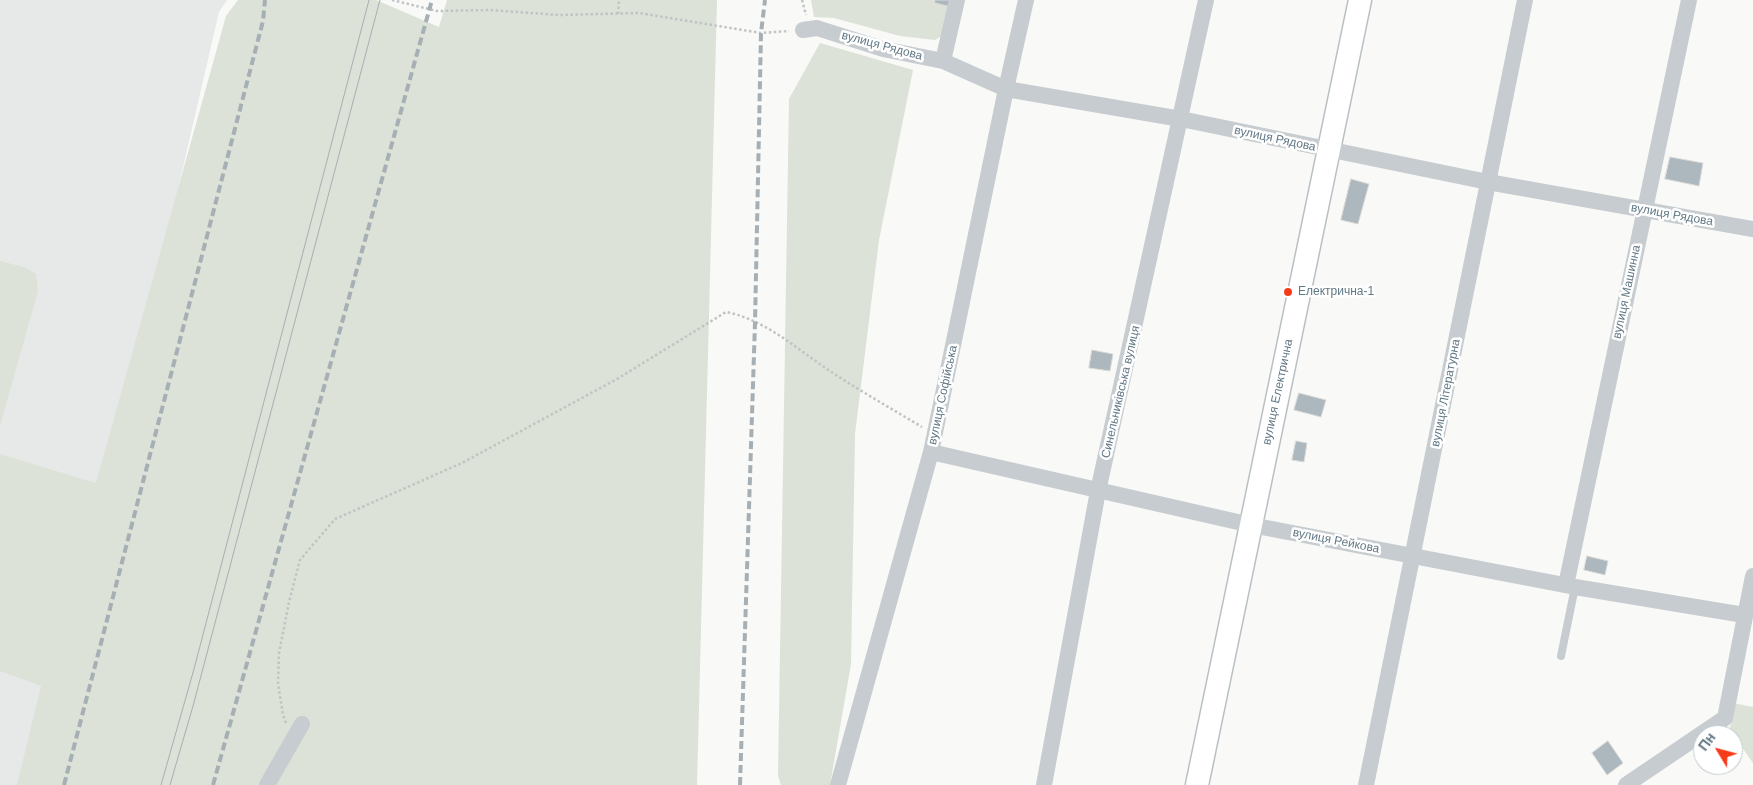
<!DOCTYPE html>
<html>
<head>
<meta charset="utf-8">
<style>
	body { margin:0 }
	#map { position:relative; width:1753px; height:785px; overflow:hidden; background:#f9f9f7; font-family:Helvetica,sans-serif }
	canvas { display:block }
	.north { position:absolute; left:1693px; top:725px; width:50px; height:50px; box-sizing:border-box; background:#fff; border:1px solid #c0c9ce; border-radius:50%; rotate:307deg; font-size:14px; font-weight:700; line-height:20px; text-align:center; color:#617885 }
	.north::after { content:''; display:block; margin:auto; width:18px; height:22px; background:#f63b1a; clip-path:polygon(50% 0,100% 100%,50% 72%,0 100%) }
</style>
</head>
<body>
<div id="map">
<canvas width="1753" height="785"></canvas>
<div class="north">Пн</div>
</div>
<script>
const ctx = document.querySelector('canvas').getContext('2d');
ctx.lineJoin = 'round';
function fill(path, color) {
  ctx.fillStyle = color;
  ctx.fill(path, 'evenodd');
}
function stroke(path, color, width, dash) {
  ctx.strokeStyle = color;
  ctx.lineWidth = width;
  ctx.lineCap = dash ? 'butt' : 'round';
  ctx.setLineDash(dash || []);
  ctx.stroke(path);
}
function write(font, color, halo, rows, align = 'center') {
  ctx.font = font + ' Helvetica,sans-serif';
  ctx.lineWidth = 5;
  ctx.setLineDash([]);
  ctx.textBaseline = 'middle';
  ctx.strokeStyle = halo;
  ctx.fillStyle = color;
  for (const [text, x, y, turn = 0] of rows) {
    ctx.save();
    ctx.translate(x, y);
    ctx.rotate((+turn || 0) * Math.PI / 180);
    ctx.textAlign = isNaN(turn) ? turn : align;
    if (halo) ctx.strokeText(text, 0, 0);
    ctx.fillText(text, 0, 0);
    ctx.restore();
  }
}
fill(new Path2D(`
	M0,0H227L219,12L40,785H0Z`), '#e7e9e8');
fill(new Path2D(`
	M238,0H376L439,27L447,0H717L697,785H17L41,686L0,671V454L96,483L226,16Z
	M811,0H935V3L951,7L946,33L935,40L900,36L834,18L814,17Z
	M820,43L913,70L879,240L855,434L851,664L830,785H781L778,776L789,99Z
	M0,261L24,267L36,274L38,291L0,426Z
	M1733,703L1753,707V763L1730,730Z`), '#dce2d7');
const building = new Path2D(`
	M935,0H952L951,7L935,3Z
	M1670,157L1703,163L1699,186L1665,179Z
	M1351,179L1369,184L1358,224L1341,220Z
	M1092,350L1113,354L1110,371L1089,368Z
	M1299,393L1326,400L1321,417L1294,410Z
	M1296,441L1307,443L1304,462L1292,460Z
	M1587,556L1608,561L1605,575L1584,570Z
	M1608,741L1623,763L1607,775L1592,753Z`);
fill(building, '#acb8bd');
stroke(building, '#dbdbd9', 1);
const secondary = new Path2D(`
	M1197,785L1360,0`);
stroke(secondary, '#b8c0c4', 25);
stroke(new Path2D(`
	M392,0L437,11L490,10L559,15L639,13L761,33L789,31
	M802,0L806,15
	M618,14L619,0
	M286,723L283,715L278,683L279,653L289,602L300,560L335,519L462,463L617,379L726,312C767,320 799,351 833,373C862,392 892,409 922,427`), '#c0c4c5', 2.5, [2.5, 2.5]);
stroke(new Path2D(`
	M1561,656L1575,587`), '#c6cccf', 8);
stroke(new Path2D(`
	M803,30L817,28L883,49L943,61L1006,89L1181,119L1488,182L1753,229
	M943,61L957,0
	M931,452L1251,525L1575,587L1744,615
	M1566,585L1689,0
	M267,785L302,724
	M838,785L931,452L1006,89L1026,0
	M1044,785L1098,491L1206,0
	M1366,785L1525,0
	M1626,785L1725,718L1753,576`), '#c6cccf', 16);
stroke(secondary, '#fff', 22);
stroke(new Path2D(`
	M161,785L194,669L369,0
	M170,785L193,706L380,0`), '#a6afb4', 1);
stroke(new Path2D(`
	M64,785L263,21L265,0
	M213,785L432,0
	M740,785L755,323L761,33L765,0`), '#a6afb4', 4, [8, 4]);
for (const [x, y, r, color] of [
	[1288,292,5,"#f63b1a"]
]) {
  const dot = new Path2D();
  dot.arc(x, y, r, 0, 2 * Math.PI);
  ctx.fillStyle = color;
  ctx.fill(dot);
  stroke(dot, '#fff', 2);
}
write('12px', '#617885', '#fff', [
	["вулиця Рядова",882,46,15],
	["вулиця Рядова",1275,139,12],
	["вулиця Рядова",1672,215,10],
	["вулиця Машинна",1627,292,-78],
	["Синельниківська вулиця",1121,392,-77],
	["вулиця Електрична",1278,392,-78],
	["вулиця Літературна",1446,393,-79],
	["вулиця Софійська",943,395,-78],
	["вулиця Рейкова",1336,541,11]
]);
write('12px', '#617885', '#fff', [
	["Електрична-1",1298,292]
], 'left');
</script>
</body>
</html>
